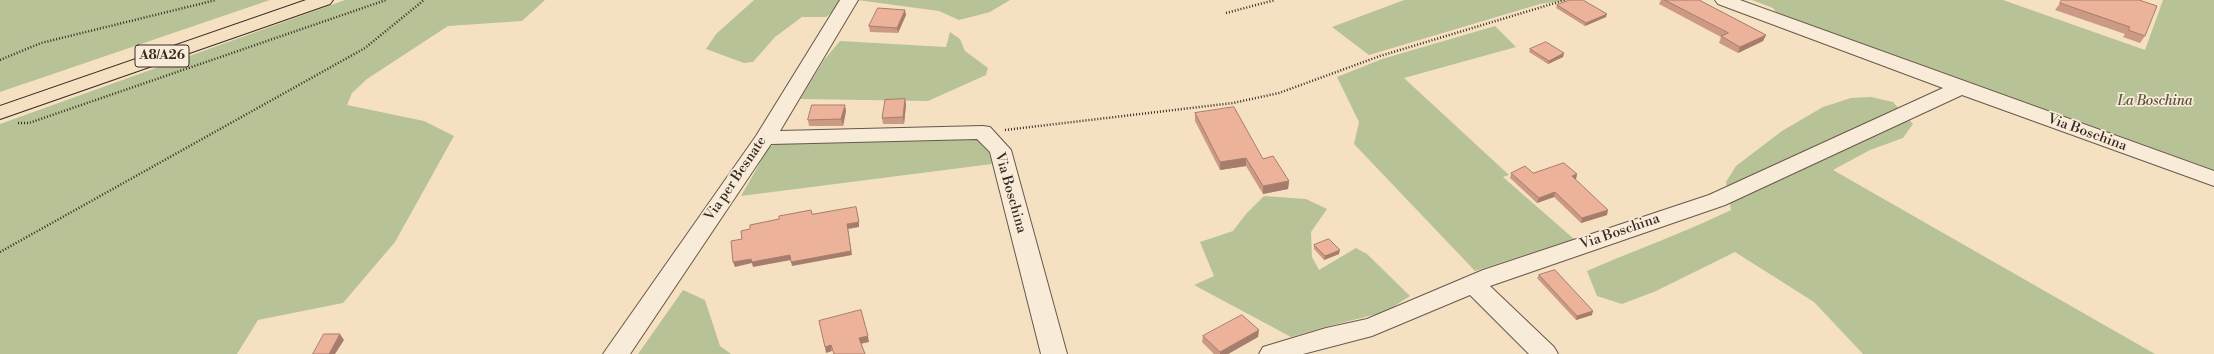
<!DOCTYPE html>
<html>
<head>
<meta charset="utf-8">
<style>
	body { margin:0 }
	canvas { display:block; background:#f5e0c2 }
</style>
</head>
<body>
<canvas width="2214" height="354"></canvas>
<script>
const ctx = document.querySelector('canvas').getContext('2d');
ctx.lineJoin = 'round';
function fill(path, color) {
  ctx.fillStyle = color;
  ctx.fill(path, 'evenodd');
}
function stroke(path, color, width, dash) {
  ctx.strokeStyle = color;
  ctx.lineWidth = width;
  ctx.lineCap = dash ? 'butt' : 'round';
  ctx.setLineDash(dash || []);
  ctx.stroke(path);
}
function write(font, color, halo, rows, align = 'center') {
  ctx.font = font + ' "Libre Bodoni",serif';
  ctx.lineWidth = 3.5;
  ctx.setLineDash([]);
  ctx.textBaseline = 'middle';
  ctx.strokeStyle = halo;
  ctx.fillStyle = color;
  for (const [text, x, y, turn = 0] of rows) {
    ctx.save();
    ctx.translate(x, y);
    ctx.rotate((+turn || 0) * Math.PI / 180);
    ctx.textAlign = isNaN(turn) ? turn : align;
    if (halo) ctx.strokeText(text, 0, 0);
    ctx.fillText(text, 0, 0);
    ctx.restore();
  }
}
fill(new Path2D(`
	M0,0H270L0,92Z
	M345,0H545L522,21L448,26L367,79L352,93L347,105L424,121L454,136L395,242L343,303L258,320L237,354H0V124Z
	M754,0H840L834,11L826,17H802L775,37L753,62L744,63L706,49L716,34Z
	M857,0H1010L990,12L959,20L939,11Z
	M1404,0H1569L1540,4L1369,55L1332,27Z
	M1752,0H2003L2145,50L2163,0H2214V174L1778,15L1773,8Z
	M1495,26L1516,47L1404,78L1509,175L1503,177L1574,239L1475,271L1354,144L1359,122L1337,77L1382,59Z
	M950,32L960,39L965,51L988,68L986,75L928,101L800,99L824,60L840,41L946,47Z
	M1871,97L1893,102L1913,124L1903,138L1870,150L1833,170L2155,354H1863L1814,302L1735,252L1656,291L1622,304L1597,296L1587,271C1635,250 1684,233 1731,210L1726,182L1736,166L1782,131L1823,107L1851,98Z
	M976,138L987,145L992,164L741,196L769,147L781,141Z
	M1264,196L1306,199L1327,209L1311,232L1312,257L1319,270L1356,248L1367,254L1410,296L1385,312L1325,327L1291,337L1194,285L1214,276L1200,242L1233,231L1246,214Z
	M683,290L705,300L720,346L731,354H638Z`), '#b7c397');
const minor = new Path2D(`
	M840,0H858L780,131L983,126L990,127L1011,150L1067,354H1041L990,152L977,139L771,144L630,354H603L756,136Z
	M1715,0H1740L2214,171V186L1962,95L1725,205L1490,286L1554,347L1558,354H1529L1470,295L1372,336L1303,354H1259L1263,347L1326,328L1367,319L1483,270L1709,195L1943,88L1718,4Z`);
const highway = new Path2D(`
	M306,0H333L330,4L0,119V106Z`);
stroke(minor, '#67584c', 2);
stroke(highway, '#382a24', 2);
stroke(new Path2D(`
	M1226,13L1275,0
	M0,60L41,43L216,0
	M18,123H29L386,0
	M1005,130L1233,103L1279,93L1380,56L1565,0
	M0,252L365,48L424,0`), '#382a24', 2.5, [1, 2]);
fill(minor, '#f8ebd7');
fill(highway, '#f5e0c2');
fill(new Path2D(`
	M1661,0H1699L1766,35L1763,41L1738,53L1719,43L1721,37L1659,4Z
	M2140,1L2145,36L2140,43L2123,37L2125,34L2055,10L2060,3Z
	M1557,5L1606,17L1585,26L1556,8Z
	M906,15L898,33L870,32L869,26Z
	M1530,49L1564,53L1563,57L1548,64L1529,52Z
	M905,99L906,105L904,124H883L882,118Z
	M846,111L843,126H809L808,120Z
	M1195,113L1263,159L1289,181L1288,189L1263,194L1246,166L1220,170L1195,121Z
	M1511,173L1577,174L1576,179H1575L1607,215L1581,223L1554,197L1537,203L1510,178Z
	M1314,245L1339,254L1324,260L1314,249Z
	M1539,275L1592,315L1576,320L1537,278Z
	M1203,336L1258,337L1228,354H1214L1202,342Z`), '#cc9a84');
fill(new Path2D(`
	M905,10L906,15L898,33L897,28Z
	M1607,14L1606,17L1585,26L1586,23Z
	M1766,35L1763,41L1738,53L1740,47Z
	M1564,53L1563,57L1548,64L1549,61Z
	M905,99L906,105L904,124L903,117Z
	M845,105L846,111L843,126L841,119Z
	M1246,158V166L1220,170V162Z
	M1577,174L1576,179L1570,181L1572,176Z
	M1289,181L1288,189L1263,194V186Z
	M1555,192L1554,197L1537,203L1539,198Z
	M1608,210L1607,215L1581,223L1582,218Z
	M859,222V227L848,229L852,255L792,266L791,262L847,224Z
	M1340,250L1339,254L1324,260L1325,256Z
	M790,255L791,260L753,267L752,263L735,267L733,262L751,259Z
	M1593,311L1592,315L1576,320L1577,316Z
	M1259,330L1258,337L1228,354H1220V352Z
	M340,334L344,340L335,354H329Z
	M868,336L869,342L860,344L859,338Z
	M831,345L832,351L826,353L825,347Z`), '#a67d6c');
const building = new Path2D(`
	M1570,0H1583L1607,14L1586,23L1557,5Z
	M1665,0H1699L1766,35L1740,47L1721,36L1728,33Z
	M2062,0H2139L2157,6L2145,36L2128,30L2130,27L2060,3Z
	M878,8L905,10L897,28L869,26Z
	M1546,42L1564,53L1549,61L1530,49Z
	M905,99L903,117L882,118L885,100Z
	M812,105H845L841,119L808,120Z
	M1234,107L1263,159L1273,156L1289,181L1263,186L1246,158L1220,162L1195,113Z
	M1564,163L1577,174L1572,176L1608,210L1582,218L1555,192L1539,198L1511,173L1525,166L1533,173Z
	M856,207L859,222L847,224L851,251L791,262L790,255L752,262L751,259L733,262L731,241L742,239L741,231L750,229V225L779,219V216L811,210L812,214Z
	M1329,239L1340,250L1325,256L1314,245Z
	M1555,270L1593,311L1577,316L1539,275Z
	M861,310L868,336L859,338L865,354H834L831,345L825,347L819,321Z
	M1242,315L1259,330L1220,352L1203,336Z
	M324,334H340L329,354H313Z`);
fill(building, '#edb39a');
stroke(building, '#a67d6c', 1);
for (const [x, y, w] of [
	[162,56,54]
]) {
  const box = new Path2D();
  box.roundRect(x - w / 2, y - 11, w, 22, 3);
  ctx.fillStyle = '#f8ebd7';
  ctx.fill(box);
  stroke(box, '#382a24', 1);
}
write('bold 13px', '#382a24', null, [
	["A8/A26",162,56]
]);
write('italic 14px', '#585041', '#f8ebd7', [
	["La Boschina",2155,102]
]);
write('14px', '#382a24', '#f8ebd7', [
	["Via Boschina",2087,133,20],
	["Via per Besnate",736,179,-56],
	["Via Boschina",1010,193,74],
	["Via Boschina",1620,232,-19]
]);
</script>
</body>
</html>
